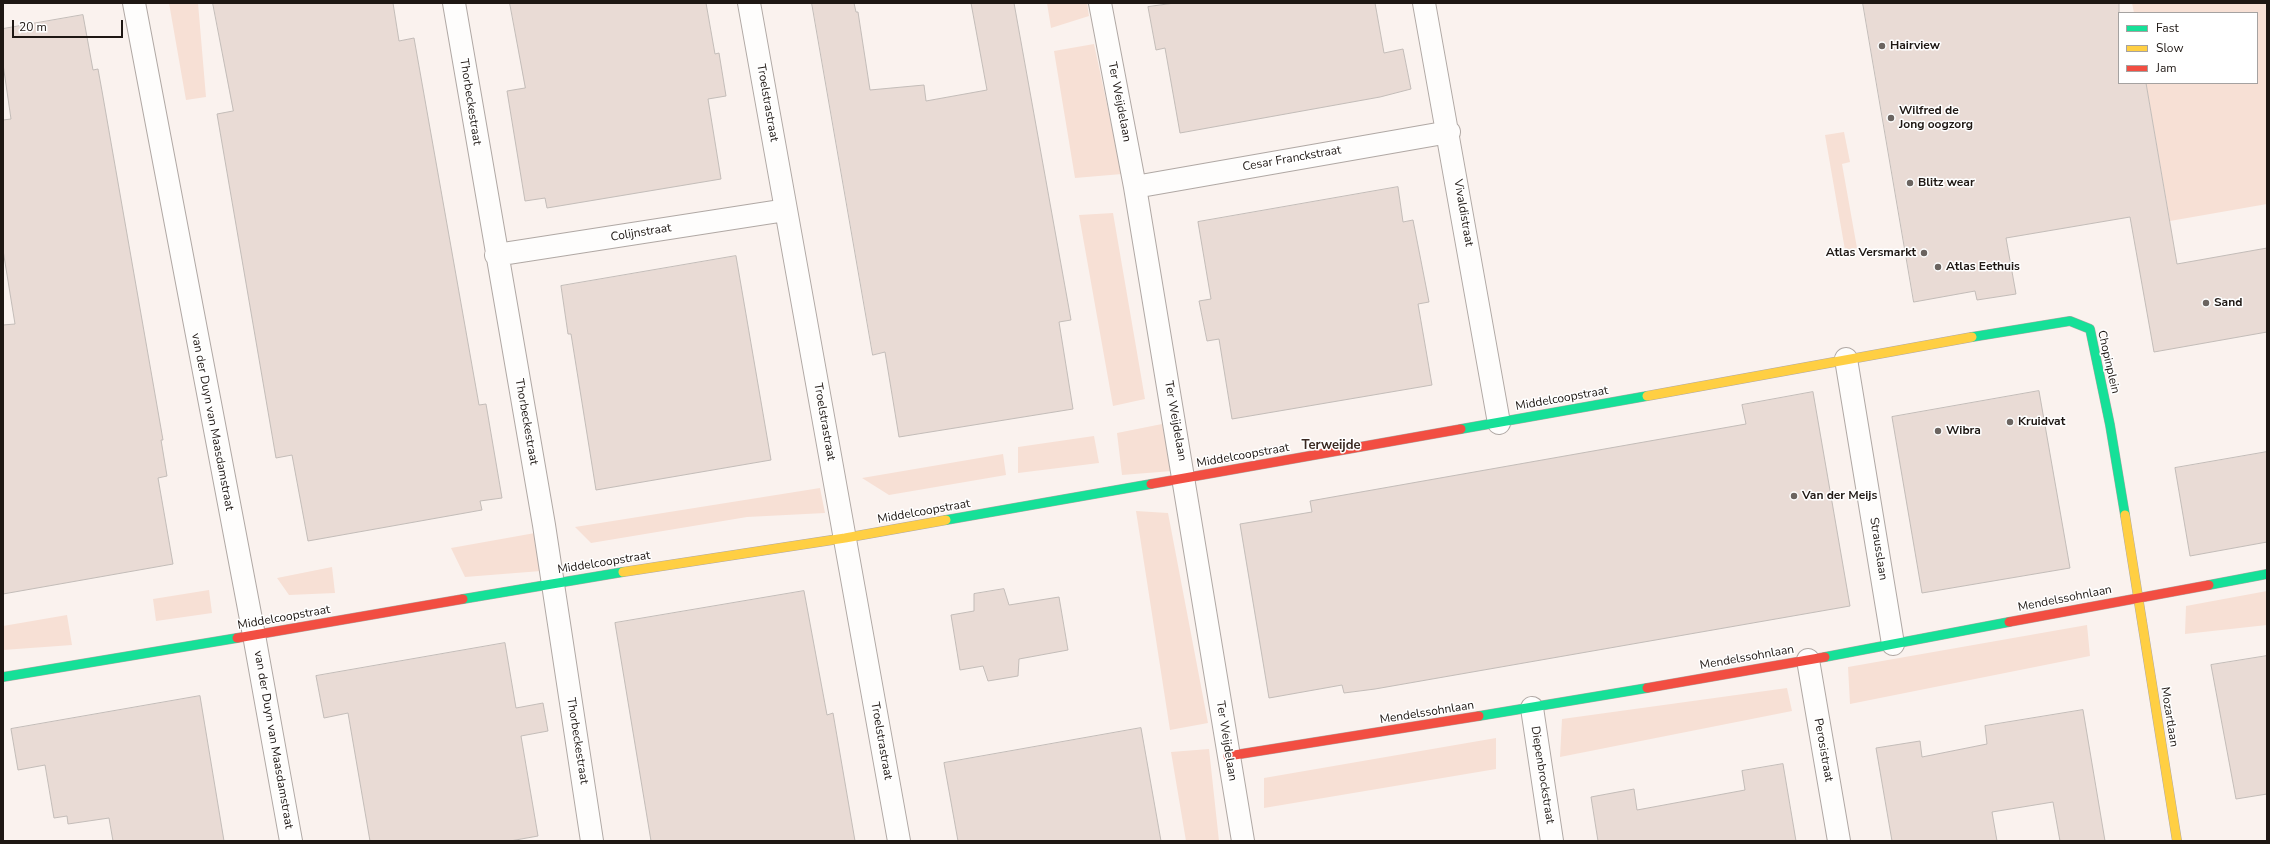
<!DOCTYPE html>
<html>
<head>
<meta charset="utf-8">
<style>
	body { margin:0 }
	#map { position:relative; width:2270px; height:844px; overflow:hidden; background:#faf2ee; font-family:"Nunito Sans",sans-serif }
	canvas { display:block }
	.frame { position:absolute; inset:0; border:4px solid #1e1713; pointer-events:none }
	.legend { position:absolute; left:2118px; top:12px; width:140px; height:72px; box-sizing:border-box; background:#fff; border:1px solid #a5a2a1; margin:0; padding:5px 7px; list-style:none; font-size:12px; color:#1e1713 }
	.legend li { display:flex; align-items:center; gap:8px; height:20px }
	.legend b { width:20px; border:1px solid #a5a2a1 }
	.scale { position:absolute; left:12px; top:20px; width:111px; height:18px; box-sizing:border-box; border:2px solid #1e1713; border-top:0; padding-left:5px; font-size:12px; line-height:14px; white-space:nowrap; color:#1e1713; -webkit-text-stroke:3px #fff; paint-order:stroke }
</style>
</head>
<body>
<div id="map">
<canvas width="2270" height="844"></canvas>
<div class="frame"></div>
<ul class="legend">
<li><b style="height:5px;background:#16e098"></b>Fast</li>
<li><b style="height:5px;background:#ffcf43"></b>Slow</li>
<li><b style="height:5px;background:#f24e42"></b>Jam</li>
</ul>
<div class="scale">20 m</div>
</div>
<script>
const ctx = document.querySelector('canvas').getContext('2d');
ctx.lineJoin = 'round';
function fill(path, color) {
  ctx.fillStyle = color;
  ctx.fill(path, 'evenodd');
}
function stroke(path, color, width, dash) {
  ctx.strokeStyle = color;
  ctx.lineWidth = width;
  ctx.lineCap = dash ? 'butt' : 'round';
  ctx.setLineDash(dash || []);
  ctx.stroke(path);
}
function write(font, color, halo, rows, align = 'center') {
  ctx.font = font + ' "Nunito Sans",sans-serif';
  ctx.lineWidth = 3;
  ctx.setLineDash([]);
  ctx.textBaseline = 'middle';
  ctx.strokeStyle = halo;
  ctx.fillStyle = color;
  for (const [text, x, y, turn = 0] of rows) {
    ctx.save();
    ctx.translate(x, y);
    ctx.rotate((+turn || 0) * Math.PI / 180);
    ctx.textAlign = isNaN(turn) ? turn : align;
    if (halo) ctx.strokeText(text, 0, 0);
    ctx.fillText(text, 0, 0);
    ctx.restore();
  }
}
fill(new Path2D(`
	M169,3H198L206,97L186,100Z
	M1047,3H1087L1089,16L1051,28Z
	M2132,3H2267V204L2170,221L2146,83H2257V13H2134Z
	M1094,44L1122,174L1075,178L1054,51Z
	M1844,132L1850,162L1842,164L1857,248L1845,250L1825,135Z
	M1113,213L1145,399L1113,406L1079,215Z
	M1162,424L1172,471L1122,475L1117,433Z
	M1094,436L1099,463L1018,473V447Z
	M1003,454L1006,475L889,495L862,478Z
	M820,488L825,513L747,517L591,543L575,527Z
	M1136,511L1168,513L1208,723L1170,730Z
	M535,533L541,571L465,577L451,548Z
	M332,567L335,593L289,595L277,578Z
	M209,590L212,613L156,621L153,599Z
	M2267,591V625L2185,634L2186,606Z
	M67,615L72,645L3,650V626Z
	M2087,625L2090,656L1850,704L1848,667Z
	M1787,688L1792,711L1560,757L1562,719Z
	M1496,738V769L1264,808V778Z
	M1209,749L1219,841H1186L1171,752Z`), '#f7e0d5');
const building = new Path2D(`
	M213,3H393L399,41L414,38L479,405L486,404L502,498L480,501L482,510L308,541L292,455L276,458L217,114L233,111Z
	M510,3H706L715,54L719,53L726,96L708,99L721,179L547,208L545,198L525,201L507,91L525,88Z
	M812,3H854L856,12H858L870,90L924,85L926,101L987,90L971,3H1014L1071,320L1059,322L1073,409L899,437L885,352L873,355Z
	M1175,3H1375L1384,53L1403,49L1411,89L1380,97L1180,133L1165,48L1156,50L1148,7Z
	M1863,3H2119V83H2146L2177,264L2267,248V332L2154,352L2130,217L2006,238L2016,294L1977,300L1975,291L1914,302Z
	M83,15L93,70L98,69L102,91L163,440H161L167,476L158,478L173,564L3,594V325L15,324L3,250V120L11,119L3,64V29Z
	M1398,187L1403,222L1413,220L1429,302L1418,304L1432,385L1232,419L1219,339L1207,341L1199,301L1211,299L1198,222Z
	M736,256L771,460L596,490L571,334H568L561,286Z
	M2039,391L2070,568L1922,593L1892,417Z
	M1813,392L1850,606L1375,689L1344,693L1342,685L1269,698L1240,524L1312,512L1310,501L1746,424L1742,405Z
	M2267,452V542L2190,556L2175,468Z
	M1004,589L1009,605L1059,597L1068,650L1019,659L1018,676L988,681L983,666L960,670L951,615L974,611V594Z
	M804,591L827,715L833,713L855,841H651L615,623Z
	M505,643L516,708L543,703L548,731L521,736L538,836L510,841H370L348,713L324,718L316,676Z
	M2267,656V794L2236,799L2211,665Z
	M200,696L224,841H113L109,818L68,824L67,816L54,818L45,765L18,770L11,729Z
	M2083,710L2105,841H2060L2053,802L1992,812L1997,841H1892L1876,748L1920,741L1922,757L1987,744L1985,726Z
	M1141,728L1161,841H958L944,763Z
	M1783,764L1796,841H1598L1591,797L1634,789L1637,810L1745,790L1742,771Z`);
fill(building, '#e9dbd5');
stroke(building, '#c3bcb8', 1);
const street = new Path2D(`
	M134,3L254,635L291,841
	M454,3L544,525L592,841
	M749,3L899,841
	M1100,3L1135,187L1243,841
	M1424,3L1499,423
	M1135,187L1449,132
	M496,255L786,210
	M1846,359L1893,644
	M1808,660L1839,841
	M1532,708L1552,841`);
const fast = new Path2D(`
	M1972,337L2070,321L2090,329L2110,425L2125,515
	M1461,429L1647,396
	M946,520L1151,484
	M2209,585L2267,574
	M463,599L623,572
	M1825,657L2009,622
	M3,677L237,638
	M1479,716L1647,688`);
const slow = new Path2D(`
	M1647,396L1972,337
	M2125,515L2177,841
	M623,572L845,538L946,520`);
const jam = new Path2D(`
	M1151,484L1461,429
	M2009,622L2209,585
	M237,638L463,599
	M1647,688L1825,657
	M1228,756L1479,716`);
stroke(street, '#b0a8a4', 24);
stroke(fast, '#b0a8a4', 10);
stroke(slow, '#b0a8a4', 10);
stroke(jam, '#b0a8a4', 10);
stroke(street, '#fefdfc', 22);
stroke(fast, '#16e098', 9);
stroke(slow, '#ffcf43', 9);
stroke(jam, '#f24e42', 9);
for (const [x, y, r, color] of [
	[1882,46,4,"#6b6460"],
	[1891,118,4,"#6b6460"],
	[1910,183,4,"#6b6460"],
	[1924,253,4,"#6b6460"],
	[1938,267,4,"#6b6460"],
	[2206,303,4,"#6b6460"],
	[2010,422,4,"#6b6460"],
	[1938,431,4,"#6b6460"],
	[1794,496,4,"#6b6460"]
]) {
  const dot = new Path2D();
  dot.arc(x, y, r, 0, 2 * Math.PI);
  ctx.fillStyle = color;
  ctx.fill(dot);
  stroke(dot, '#fff', 1.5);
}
write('bold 12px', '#1e1713', '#fff', [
	["Hairview",1890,46],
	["Wilfred de",1899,111],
	["Jong oogzorg",1899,125],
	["Blitz wear",1918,183],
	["Atlas Versmarkt",1916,253,"right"],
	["Atlas Eethuis",1946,267],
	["Sand",2214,303],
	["Kruidvat",2018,422],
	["Wibra",1946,431],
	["Van der Meijs",1802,496]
], 'left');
write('12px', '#1e1713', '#fff', [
	["Thorbeckestraat",470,102,81],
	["Ter Weijdelaan",1119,102,79],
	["Troelstrastraat",767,103,80],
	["Cesar Franckstraat",1292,159,-10],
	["Vivaldistraat",1463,213,80],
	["Colijnstraat",641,233,-9],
	["Chopinplein",2108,362,77],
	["Middelcoopstraat",1562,399,-10],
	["Ter Weijdelaan",1175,421,80],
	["van der Duyn van Maasdamstraat",212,422,79],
	["Thorbeckestraat",526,422,80],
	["Troelstrastraat",824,422,80],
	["Middelcoopstraat",1243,456,-10],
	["Middelcoopstraat",924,512,-10],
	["Strausslaan",1878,549,81],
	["Middelcoopstraat",604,563,-9],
	["Mendelssohnlaan",2065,599,-11],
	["Middelcoopstraat",284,618,-10],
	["Mendelssohnlaan",1747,658,-10],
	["Mendelssohnlaan",1427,713,-9],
	["Mozartlaan",2169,717,81],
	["van der Duyn van Maasdamstraat",273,740,80],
	["Thorbeckestraat",577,741,81],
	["Troelstrastraat",881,741,80],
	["Ter Weijdelaan",1226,741,81],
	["Perosistraat",1823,750,80],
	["Diepenbrockstraat",1542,775,81]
]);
write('bold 13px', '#3a2921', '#fff', [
	["Terweijde",1331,446]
]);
</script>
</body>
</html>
